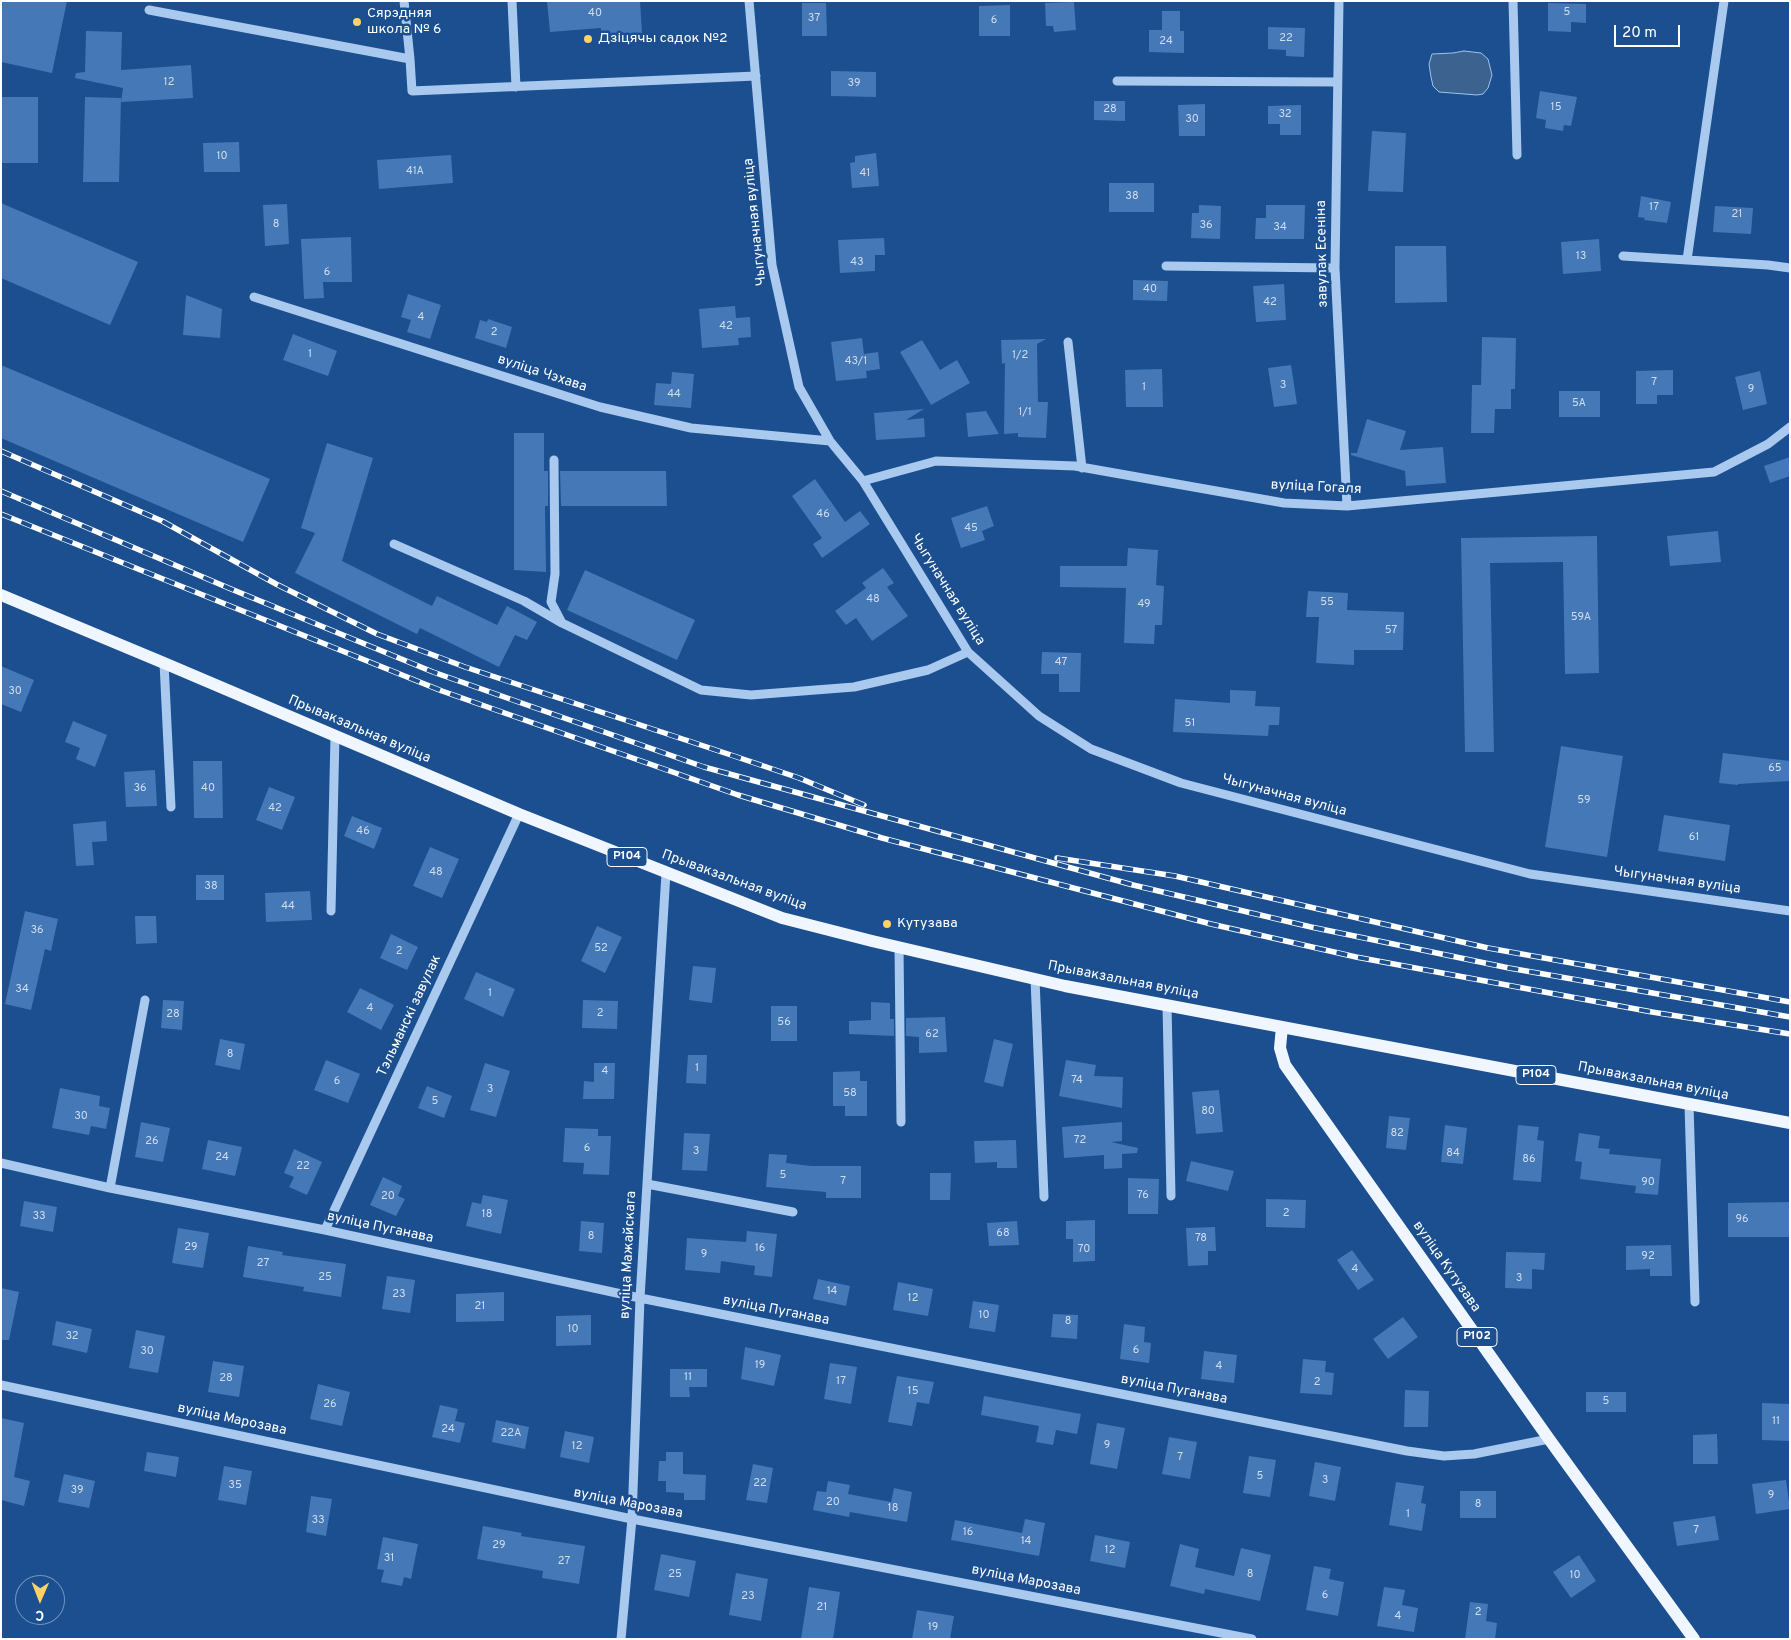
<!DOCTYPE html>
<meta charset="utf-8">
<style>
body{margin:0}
#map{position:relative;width:1791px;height:1640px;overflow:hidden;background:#1b4f8f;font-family:Overpass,sans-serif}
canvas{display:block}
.frame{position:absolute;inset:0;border:2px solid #fff;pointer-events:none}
.north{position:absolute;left:15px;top:1575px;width:50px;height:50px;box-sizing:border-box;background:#1b4f8f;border:1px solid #7695bc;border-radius:50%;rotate:181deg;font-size:14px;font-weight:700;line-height:20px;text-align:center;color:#fff}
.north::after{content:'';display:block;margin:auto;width:18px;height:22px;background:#ffd166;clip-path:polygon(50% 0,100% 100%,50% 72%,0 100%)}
.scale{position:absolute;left:1614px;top:25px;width:66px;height:22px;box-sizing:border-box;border:2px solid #fff;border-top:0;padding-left:6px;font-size:15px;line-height:18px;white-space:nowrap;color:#fff;-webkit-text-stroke:4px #1b4f8f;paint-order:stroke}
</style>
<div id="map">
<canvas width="1791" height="1640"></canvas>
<div class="frame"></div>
<div class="north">С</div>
<div class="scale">20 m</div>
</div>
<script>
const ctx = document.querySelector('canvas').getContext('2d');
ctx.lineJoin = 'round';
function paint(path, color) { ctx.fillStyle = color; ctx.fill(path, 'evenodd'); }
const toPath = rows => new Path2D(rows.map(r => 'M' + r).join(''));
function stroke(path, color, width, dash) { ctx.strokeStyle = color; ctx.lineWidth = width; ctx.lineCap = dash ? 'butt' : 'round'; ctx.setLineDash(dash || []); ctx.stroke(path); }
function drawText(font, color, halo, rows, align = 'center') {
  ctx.font = font + ' Overpass,sans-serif'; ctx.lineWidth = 5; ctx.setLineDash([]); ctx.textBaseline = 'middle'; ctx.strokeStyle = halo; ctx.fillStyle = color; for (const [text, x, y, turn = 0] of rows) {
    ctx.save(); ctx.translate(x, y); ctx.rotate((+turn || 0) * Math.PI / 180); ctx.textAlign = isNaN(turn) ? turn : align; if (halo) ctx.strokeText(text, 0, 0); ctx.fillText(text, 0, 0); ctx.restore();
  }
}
const water = toPath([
 [1464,51,1481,53,1488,59,1492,75,1488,88,1483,94,1477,95,1439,92,1433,86,1431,77,1429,64,1432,54,1453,53,1464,51]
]);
paint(water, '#3c6290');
stroke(water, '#9cc4f0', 1);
paint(toPath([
 [1,1,67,1,52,73,1,62],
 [547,1,640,1,642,33,601,36,601,28,550,32],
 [1074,2,1076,30,1054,32,1053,26,1046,26,1045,3],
 [802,3,826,3,827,36,802,36],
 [1548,3,1586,4,1586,23,1571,22,1571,32,1548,31],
 [1010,5,1010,36,979,36,979,6],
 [1162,11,1180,11,1180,31,1184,31,1184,53,1149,52,1149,30,1162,30],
 [1268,27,1305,28,1304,57,1286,56,1286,50,1268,49],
 [86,31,122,32,121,70,191,65,193,98,121,102,123,88,75,78,76,73,85,72],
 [831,71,876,72,876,97,831,96],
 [1540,91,1577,97,1571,126,1564,125,1563,131,1545,128,1546,120,1536,118],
 [1,97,38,97,38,163,1,163],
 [85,97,121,98,119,182,83,182],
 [1094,101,1125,101,1125,121,1094,120],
 [1205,104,1205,136,1179,136,1178,105],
 [1301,105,1301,135,1280,135,1280,124,1268,124,1268,106],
 [1372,131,1406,133,1403,192,1368,191],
 [239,142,240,172,204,172,203,143],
 [876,153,879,186,852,188,850,163,855,162,855,156],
 [451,155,453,183,379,189,377,160],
 [1109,183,1154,183,1154,212,1109,212],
 [1641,196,1671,202,1667,223,1644,220,1645,218,1638,217],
 [1,203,138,262,110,325,1,278],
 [287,204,289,244,265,246,263,205],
 [1199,205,1221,206,1220,239,1191,238,1192,213,1199,213],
 [1266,205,1305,205,1304,239,1255,239,1256,218,1266,218],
 [1715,206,1753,208,1751,234,1713,232],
 [351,237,352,282,323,282,324,298,304,299,301,239],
 [884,238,885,255,875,255,875,271,840,273,838,240],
 [1599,239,1601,271,1563,274,1561,242],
 [1395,246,1446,246,1447,302,1395,303],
 [1133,280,1168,281,1167,301,1133,300],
 [1284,284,1286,320,1256,322,1253,286],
 [408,294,441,305,430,339,407,332,411,320,401,317],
 [186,295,222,309,220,338,183,335],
 [735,306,736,318,750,317,751,337,738,338,739,345,702,348,699,309],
 [488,319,512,327,506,348,475,338,480,320,487,322],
 [293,334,337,351,328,376,283,360],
 [1482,337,1516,338,1515,389,1511,389,1511,409,1495,409,1494,433,1471,433,1472,385,1481,385],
 [862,338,864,354,878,352,880,369,866,371,867,378,836,381,831,342],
 [1046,339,1037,344,1038,402,1048,402,1046,438,1018,437,1018,433,1004,434,1005,363,1002,364,1001,340],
 [922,340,940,370,957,360,970,383,931,405,900,352],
 [1,365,270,479,243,542,1,438],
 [1291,365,1297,404,1274,407,1268,368],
 [1162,369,1163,407,1126,407,1125,370],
 [1673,370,1673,395,1657,395,1657,404,1636,404,1636,371],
 [1760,371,1767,404,1743,410,1735,377],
 [672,372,694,374,691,408,654,405,656,383,671,384],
 [1559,391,1600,391,1600,417,1559,417],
 [924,409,906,420,924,418,925,437,876,440,874,413],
 [986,411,999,434,968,437,966,413],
 [1367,419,1406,431,1400,450,1443,447,1446,483,1406,486,1405,471,1351,455,1351,453,1357,453],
 [514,433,544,433,544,471,548,471,548,506,545,506,546,572,514,570],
 [327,443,373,458,342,561,432,606,437,596,497,625,507,606,537,622,527,640,515,635,499,667,420,628,417,634,295,573,315,533,301,528],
 [1790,457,1790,476,1770,483,1764,466],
 [560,471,666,471,667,506,561,506],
 [815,479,845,522,860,511,870,524,822,558,813,544,822,538,792,496],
 [987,506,994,526,982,531,985,540,961,548,951,518],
 [1718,531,1721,562,1670,566,1667,536],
 [1597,536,1599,673,1565,674,1563,562,1490,563,1494,752,1465,752,1461,538],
 [1128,548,1158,550,1156,585,1164,586,1162,625,1155,625,1154,644,1124,643,1126,588,1060,587,1060,566,1127,566],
 [883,568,894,583,887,587,908,616,872,641,856,618,846,625,835,611,866,588,862,583],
 [585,570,695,620,677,660,567,610],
 [1308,591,1348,593,1347,610,1404,612,1403,650,1354,650,1354,665,1316,663,1319,617,1306,617],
 [1042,652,1081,653,1080,692,1059,692,1059,674,1041,674],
 [1,666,34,680,21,712,1,704],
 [1230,690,1256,691,1255,706,1280,707,1279,725,1269,725,1268,736,1173,732,1175,699,1230,703],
 [73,721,107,735,95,767,76,759,80,748,65,742],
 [1561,746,1623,756,1607,857,1545,847],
 [1723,753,1790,761,1790,781,1738,784,1738,785,1719,783],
 [193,761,222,761,223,818,194,818],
 [155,770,157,806,126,807,124,772],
 [269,787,295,797,282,830,256,820],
 [1664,815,1730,825,1725,861,1658,851],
 [352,816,382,828,374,849,344,836],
 [106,821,107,841,92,842,94,865,76,866,73,824],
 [430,847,459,859,442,898,413,886],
 [196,875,224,875,224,900,196,900],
 [310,891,312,920,266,922,265,893],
 [25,911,58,919,51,951,45,949,31,1010,5,1004],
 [135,916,156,916,157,943,136,944],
 [597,926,622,937,605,973,581,961],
 [391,934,418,947,407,970,380,958],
 [693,966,716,968,712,1003,689,1000],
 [476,972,515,989,503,1017,464,999],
 [360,988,394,1005,381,1030,347,1012],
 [163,1000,184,1001,182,1030,161,1028],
 [583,1000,618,1001,617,1029,582,1028],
 [871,1002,890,1003,890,1019,894,1019,894,1036,849,1034,849,1021,871,1020],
 [771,1006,797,1006,797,1041,771,1041],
 [945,1017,947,1052,919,1053,919,1037,906,1036,906,1018],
 [220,1039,245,1044,240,1070,215,1065],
 [994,1039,1013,1044,1003,1087,984,1082],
 [688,1055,707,1055,706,1084,686,1083],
 [326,1060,360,1074,348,1103,314,1090],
 [1066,1060,1096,1065,1094,1076,1123,1077,1122,1108,1059,1096],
 [485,1063,510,1071,496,1117,470,1110],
 [594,1063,615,1063,614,1099,583,1099,584,1081,594,1082],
 [860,1071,860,1081,867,1081,867,1116,845,1116,845,1106,833,1106,833,1072],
 [427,1086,452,1096,444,1118,418,1108],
 [60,1088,100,1096,99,1106,110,1108,106,1129,91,1126,89,1135,52,1128],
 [1219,1090,1223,1132,1196,1134,1192,1092],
 [1389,1116,1410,1118,1406,1150,1386,1148],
 [141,1122,170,1128,163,1162,135,1157],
 [1122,1122,1122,1141,1111,1142,1138,1148,1137,1153,1122,1154,1122,1168,1104,1169,1104,1155,1064,1158,1062,1127],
 [1445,1125,1467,1128,1463,1164,1441,1162],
 [1518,1125,1539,1127,1537,1140,1544,1141,1541,1182,1513,1180],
 [565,1128,598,1129,598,1136,611,1136,609,1175,583,1174,584,1163,563,1162],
 [684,1133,710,1134,707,1171,682,1170],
 [1579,1133,1600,1136,1598,1148,1610,1149,1609,1154,1661,1159,1658,1195,1635,1193,1636,1186,1580,1179,1582,1162,1575,1161],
 [208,1140,242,1147,235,1176,202,1169],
 [1016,1140,1017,1168,997,1168,997,1162,975,1163,974,1141],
 [294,1149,322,1162,307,1195,289,1187,294,1177,284,1173],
 [769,1154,787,1155,786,1163,811,1166,861,1166,861,1198,826,1198,826,1192,766,1187],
 [1191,1161,1234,1171,1228,1191,1186,1181],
 [930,1173,951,1173,950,1200,930,1200],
 [383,1177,402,1186,398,1196,405,1199,396,1216,370,1205],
 [1128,1178,1159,1179,1158,1214,1128,1214],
 [483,1195,508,1200,501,1234,466,1226,472,1202,481,1204],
 [1266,1199,1306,1200,1305,1228,1266,1227],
 [24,1201,57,1207,53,1232,20,1226],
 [1790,1202,1790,1237,1728,1237,1728,1203],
 [1095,1220,1095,1261,1073,1262,1073,1239,1066,1239,1066,1221],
 [581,1221,604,1223,602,1253,579,1251],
 [1017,1221,1019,1245,989,1246,987,1223],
 [1215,1227,1216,1251,1208,1251,1208,1265,1188,1266,1186,1228],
 [178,1228,209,1233,203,1268,172,1263],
 [747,1231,777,1234,772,1277,754,1275,755,1266,721,1261,720,1273,685,1270,687,1238,746,1242],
 [1671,1245,1672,1276,1650,1276,1650,1269,1626,1270,1626,1246],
 [248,1246,283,1252,282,1255,346,1264,341,1297,303,1291,304,1287,243,1277],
 [1352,1250,1374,1280,1358,1290,1337,1260],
 [1506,1252,1545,1253,1544,1270,1532,1269,1532,1289,1505,1288],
 [387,1276,415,1280,410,1313,382,1309],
 [818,1279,850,1286,846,1306,813,1299],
 [898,1282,933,1289,928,1316,893,1310],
 [1,1288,19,1292,9,1340,1,1340],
 [504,1292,504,1321,456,1322,456,1294],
 [973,1301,999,1305,995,1332,969,1328],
 [1053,1314,1078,1315,1077,1339,1051,1337],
 [591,1315,591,1345,556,1346,556,1316],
 [1403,1317,1418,1337,1388,1359,1373,1339],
 [56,1321,92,1329,87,1353,52,1345],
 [1124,1324,1145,1327,1144,1342,1151,1343,1149,1363,1120,1359],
 [136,1330,165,1336,158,1373,129,1368],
 [745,1347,781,1355,774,1386,741,1379],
 [1204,1351,1237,1355,1234,1383,1201,1379],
 [1303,1359,1326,1361,1325,1372,1334,1373,1332,1395,1300,1393],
 [213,1361,244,1366,239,1397,208,1392],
 [830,1363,857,1367,851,1404,824,1399],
 [670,1369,707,1369,707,1387,689,1387,690,1397,670,1397],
 [897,1376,934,1382,929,1404,917,1402,912,1426,888,1422],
 [318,1384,350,1392,342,1426,310,1419],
 [1405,1390,1429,1391,1428,1427,1404,1427],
 [1586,1392,1626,1392,1626,1412,1586,1412],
 [984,1396,1081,1414,1077,1434,1056,1430,1053,1445,1036,1442,1039,1426,981,1415],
 [1762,1403,1790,1404,1790,1441,1762,1440],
 [440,1405,458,1409,455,1421,465,1423,460,1443,432,1437],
 [1,1418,24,1423,14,1477,30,1481,24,1506,1,1500],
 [496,1420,529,1427,525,1449,492,1442],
 [1097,1423,1125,1428,1117,1469,1090,1464],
 [565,1431,594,1437,589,1463,560,1457],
 [1717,1434,1718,1464,1693,1464,1693,1435],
 [1169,1437,1197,1442,1190,1479,1162,1474],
 [147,1452,179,1457,176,1477,144,1471],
 [666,1452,683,1452,683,1474,706,1475,705,1500,684,1500,684,1493,666,1492,666,1481,658,1481,659,1461,666,1461],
 [1249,1456,1276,1460,1270,1497,1243,1493],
 [1315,1462,1341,1467,1335,1501,1309,1496],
 [753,1464,773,1468,767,1503,746,1500],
 [224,1466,252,1471,246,1505,218,1500],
 [64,1474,95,1481,89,1508,58,1502],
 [1786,1480,1790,1509,1756,1514,1752,1484],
 [828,1481,850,1485,848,1494,891,1502,894,1488,912,1492,907,1522,850,1512,849,1517,813,1510,817,1491,826,1492],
 [1396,1482,1424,1486,1421,1503,1426,1504,1422,1531,1389,1525],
 [1460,1491,1496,1491,1496,1518,1460,1518],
 [311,1496,332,1499,326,1536,306,1532],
 [1715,1516,1719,1540,1677,1546,1673,1522],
 [1025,1519,1045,1523,1039,1556,951,1540,955,1520,1022,1533],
 [483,1526,522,1533,521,1536,585,1546,579,1584,542,1578,543,1571,477,1559],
 [1095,1535,1130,1542,1125,1568,1090,1561],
 [383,1537,418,1544,411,1579,404,1577,402,1586,381,1582,384,1570,377,1569],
 [1180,1544,1199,1549,1195,1567,1234,1576,1241,1548,1271,1555,1260,1601,1205,1589,1204,1594,1170,1586],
 [661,1554,696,1561,689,1597,654,1590],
 [1579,1555,1596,1581,1571,1598,1553,1572],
 [1314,1566,1331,1569,1329,1579,1344,1582,1338,1616,1306,1610],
 [736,1573,768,1579,761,1621,729,1615],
 [809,1587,840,1592,833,1639,801,1639],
 [1384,1587,1405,1590,1402,1605,1418,1608,1414,1632,1377,1626],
 [1470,1602,1488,1604,1486,1621,1497,1623,1495,1639,1465,1639],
 [917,1610,954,1616,950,1639,912,1639]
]), '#4478b7');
stroke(toPath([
 [404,1,410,59],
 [512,1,516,87],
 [749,1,772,265,799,387,830,441,863,481,968,652,1039,716,1091,749,1181,783,1530,874,1790,911],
 [1339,1,1335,268,1347,506],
 [1513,1,1517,155],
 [149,10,410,59,412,91,756,76],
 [1117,81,1337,82],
 [1623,256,1768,265,1790,268],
 [1687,260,1724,1],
 [1166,266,1335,268],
 [254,297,600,407,691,428,830,441],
 [1068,342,1082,468],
 [554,460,555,574,551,602,562,623],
 [863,481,936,461,1075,466,1284,503,1347,506,1714,472,1768,444,1790,427],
 [394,544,524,601,562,623,701,690,751,695,854,687,928,670,968,652],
 [164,663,171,807],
 [331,911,335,736],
 [899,947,901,1122],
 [1035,979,1044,1197],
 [1167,1005,1171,1196],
 [1689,1105,1695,1302],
 [1,1163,110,1188,325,1230,640,1298,1407,1451,1444,1456,1474,1454,1549,1439],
 [647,1184,793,1212],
 [110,1188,145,1000],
 [325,1230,519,814],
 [1,1385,632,1519,1252,1639],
 [621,1639,632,1519,640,1298,666,873]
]), '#a9c9ee', 9);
stroke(toPath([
 [1,595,164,663,519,814,782,918,872,941,1065,986,1790,1123],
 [1282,1027,1280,1048,1285,1065,1549,1439,1694,1639]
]), '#f0f6ff', 12);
const rail = toPath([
 [1,451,162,521,276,584,377,634,465,667,734,756,799,778,864,805],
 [1,491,231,589,433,672,704,767,1133,885,1311,927,1509,968,1790,1017],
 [1,514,442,691,738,795,882,838,1211,924,1356,957,1652,1012,1790,1034],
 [1057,858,1175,876,1488,948,1790,1002]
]);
stroke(rail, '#fff', 5.5);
stroke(rail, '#1b4f8f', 4, [11]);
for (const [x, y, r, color] of [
 [357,22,5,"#ffd166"],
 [588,39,5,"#ffd166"],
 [887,924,5,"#ffd166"]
]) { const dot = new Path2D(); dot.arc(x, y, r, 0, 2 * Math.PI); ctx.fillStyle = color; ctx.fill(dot); stroke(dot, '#1b4f8f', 2); }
drawText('11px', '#d0dded', null, [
 ["5",1567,13],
 ["40",595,14],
 ["37",814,19],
 ["6",994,21],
 ["22",1286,39],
 ["24",1166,42],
 ["12",169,83],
 ["39",854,84],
 ["15",1556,108],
 ["28",1110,110],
 ["32",1285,115],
 ["30",1192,120],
 ["10",222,157],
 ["41А",415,172],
 ["41",865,174],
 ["38",1132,197],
 ["17",1654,208],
 ["21",1737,215],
 ["8",276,225],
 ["36",1206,226],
 ["34",1280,228],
 ["13",1581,257],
 ["43",857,263],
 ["6",327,273],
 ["40",1150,290],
 ["42",1270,303],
 ["4",421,318],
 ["42",726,327],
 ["2",494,333],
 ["1",310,355],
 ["1/2",1020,356],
 ["43/1",856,362],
 ["7",1654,383],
 ["3",1283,386],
 ["1",1144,388],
 ["9",1751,390],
 ["44",674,395],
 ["5А",1579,404],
 ["1/1",1025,413],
 ["46",823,515],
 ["45",971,529],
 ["48",873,600],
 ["55",1327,603],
 ["49",1144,605],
 ["59А",1581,618],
 ["57",1391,631],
 ["47",1061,663],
 ["30",15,692],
 ["51",1190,724],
 ["65",1775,769],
 ["36",140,789],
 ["40",208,789],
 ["59",1584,801],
 ["42",275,809],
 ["46",363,832],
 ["61",1694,838],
 ["48",436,873],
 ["38",211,887],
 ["44",288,907],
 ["36",37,931],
 ["52",601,949],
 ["2",399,952],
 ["34",22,990],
 ["1",490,994],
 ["4",370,1009],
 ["2",600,1014],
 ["28",173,1015],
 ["56",784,1023],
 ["62",932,1035],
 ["8",230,1055],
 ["1",697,1069],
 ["4",605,1072],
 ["74",1077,1081],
 ["6",337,1082],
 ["3",490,1090],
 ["58",850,1094],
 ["5",435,1102],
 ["80",1208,1112],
 ["30",81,1117],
 ["82",1397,1134],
 ["72",1080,1141],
 ["26",152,1142],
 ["6",587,1149],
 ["3",696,1152],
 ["84",1453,1154],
 ["24",222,1158],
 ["86",1529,1160],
 ["22",303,1167],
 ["5",783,1176],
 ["7",843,1182],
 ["90",1648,1183],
 ["76",1143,1196],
 ["20",388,1197],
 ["2",1286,1214],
 ["18",487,1215],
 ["33",39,1217],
 ["96",1742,1220],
 ["68",1003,1234],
 ["8",591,1237],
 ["78",1201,1239],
 ["29",191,1248],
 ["16",760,1249],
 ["70",1084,1250],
 ["9",704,1255],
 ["92",1648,1257],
 ["27",263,1264],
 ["4",1355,1270],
 ["25",325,1278],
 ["3",1519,1279],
 ["14",832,1292],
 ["23",399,1295],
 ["12",913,1299],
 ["21",480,1307],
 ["10",984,1316],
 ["8",1068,1322],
 ["10",573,1330],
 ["32",72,1337],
 ["6",1136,1351],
 ["30",147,1352],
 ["19",760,1366],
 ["4",1219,1367],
 ["11",688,1378],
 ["28",226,1379],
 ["17",841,1382],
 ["2",1317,1383],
 ["15",913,1392],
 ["5",1606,1402],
 ["26",330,1405],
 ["11",1776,1422],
 ["24",448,1430],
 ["22А",511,1434],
 ["9",1107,1446],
 ["12",577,1447],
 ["7",1180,1458],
 ["5",1260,1477],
 ["3",1325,1481],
 ["22",760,1484],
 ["35",235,1486],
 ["39",77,1491],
 ["9",1771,1496],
 ["20",833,1503],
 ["8",1478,1505],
 ["18",893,1509],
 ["1",1408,1515],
 ["33",318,1521],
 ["7",1696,1531],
 ["16",968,1533],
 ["14",1026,1542],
 ["29",499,1546],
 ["12",1110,1551],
 ["31",389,1559],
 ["27",564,1562],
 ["25",675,1575],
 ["8",1250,1575],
 ["10",1575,1576],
 ["6",1325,1596],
 ["23",748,1597],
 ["21",822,1608],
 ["2",1478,1613],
 ["4",1398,1617],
 ["19",933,1628]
]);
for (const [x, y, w] of [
 [627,857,40],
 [1536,1075,40],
 [1477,1337,40]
]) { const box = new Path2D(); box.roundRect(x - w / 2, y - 9.5, w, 19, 4); ctx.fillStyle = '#1b4f8f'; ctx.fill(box); stroke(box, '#fff', 1); }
drawText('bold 12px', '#fff', null, [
 ["Р104",627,857],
 ["Р104",1536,1075],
 ["Р102",1477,1337]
]);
drawText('14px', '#fff', '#1b4f8f', [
 ["Сярэдняя",367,14],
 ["школа № 6",367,30],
 ["Дзіцячы садок №2",598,39],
 ["Кутузава",897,924]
], 'left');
drawText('14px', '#fff', '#1b4f8f', [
 ["Чыгуначная вуліца",756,222,-96],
 ["завулак Есеніна",1323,254,-91],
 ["вуліца Чэхава",542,374,18],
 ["вуліца Гогаля",1316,488,3],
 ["Чыгуначная вуліца",947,590,58],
 ["Прывакзальная вуліца",359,730,23],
 ["Чыгуначная вуліца",1284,796,15],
 ["Прывакзальная вуліца",734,881,20],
 ["Чыгуначная вуліца",1677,881,8],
 ["Прывакзальная вуліца",1123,981,11],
 ["Тэльманскі завулак",410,1016,-65],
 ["Прывакзальная вуліца",1653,1082,11],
 ["вуліца Пуганава",380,1228,12],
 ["вуліца Мажайскага",629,1255,-87],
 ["вуліца Кутузава",1446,1267,55],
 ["вуліца Пуганава",776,1311,11],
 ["вуліца Пуганава",1174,1390,11],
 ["вуліца Марозава",232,1420,12],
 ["вуліца Марозава",628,1504,11],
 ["вуліца Марозава",1026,1581,11]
]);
</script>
